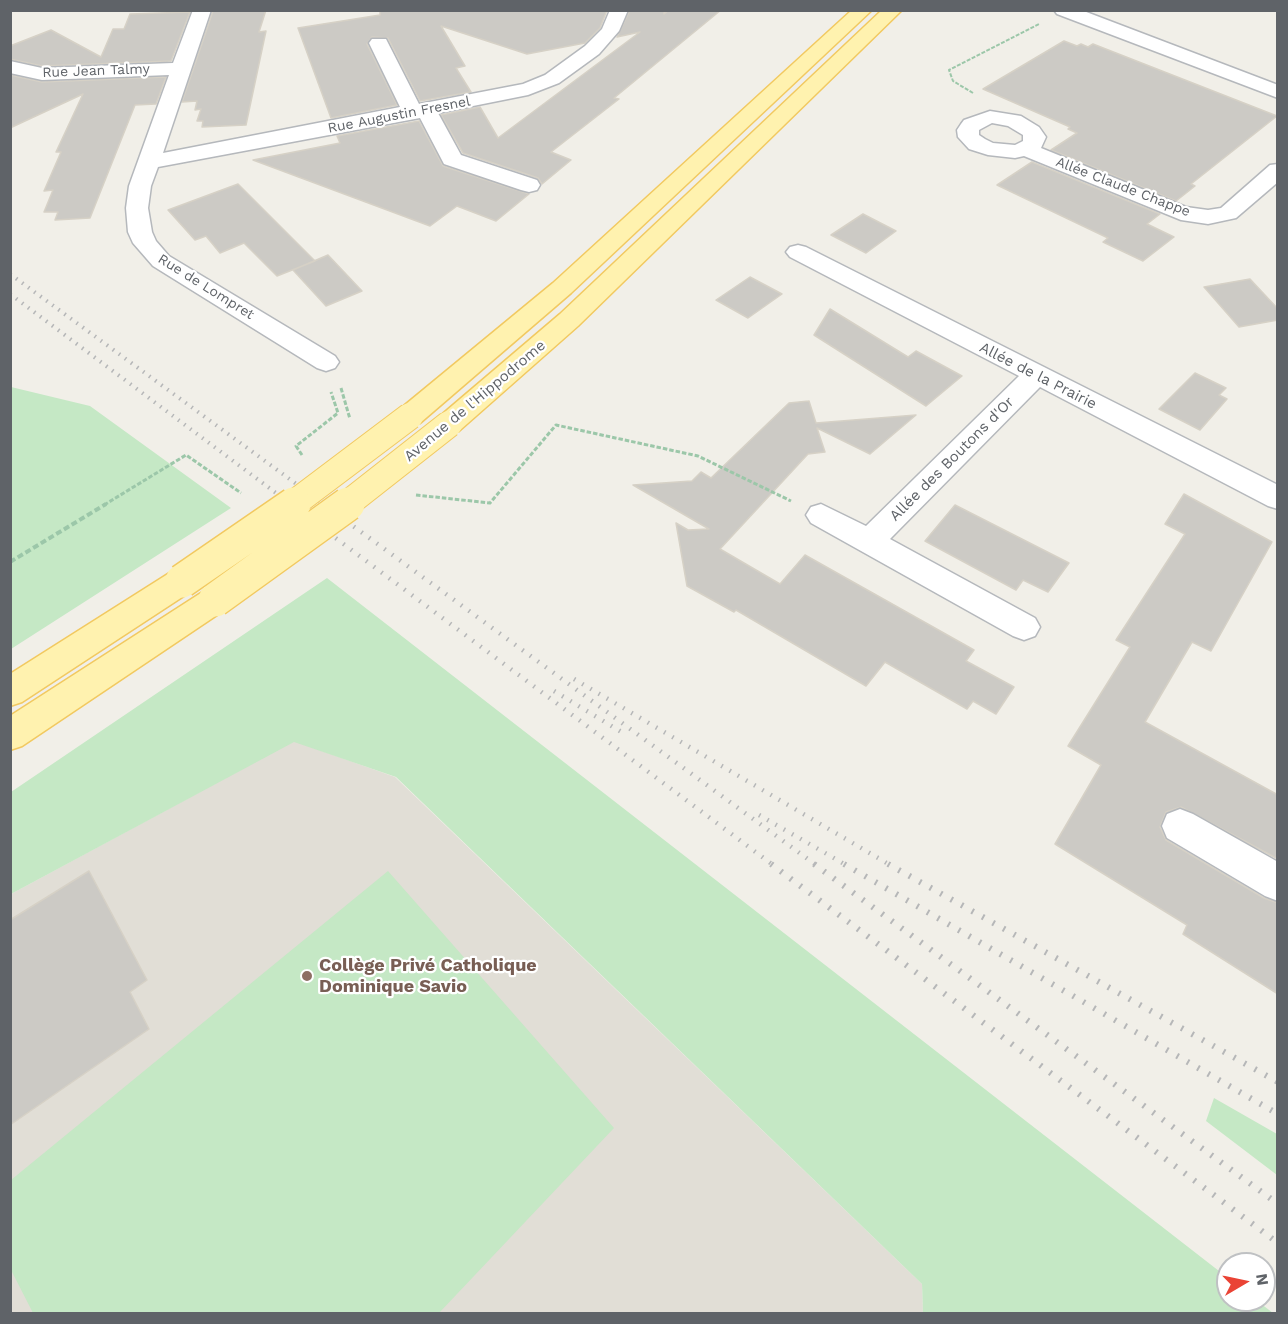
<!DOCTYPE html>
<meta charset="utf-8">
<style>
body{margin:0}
#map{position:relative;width:1288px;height:1324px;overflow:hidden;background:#f1efe8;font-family:"Work Sans",sans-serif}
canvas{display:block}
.frame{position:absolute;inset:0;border:12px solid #5f6368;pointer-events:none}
.north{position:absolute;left:1216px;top:1252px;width:60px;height:60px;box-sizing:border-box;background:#fff;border:2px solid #bfc1c3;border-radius:50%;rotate:81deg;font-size:16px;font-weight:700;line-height:24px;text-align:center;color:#5f6368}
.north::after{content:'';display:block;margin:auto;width:21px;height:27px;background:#ea4335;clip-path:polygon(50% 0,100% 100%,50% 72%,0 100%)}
</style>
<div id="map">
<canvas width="1288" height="1324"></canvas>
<div class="frame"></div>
<div class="north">N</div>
</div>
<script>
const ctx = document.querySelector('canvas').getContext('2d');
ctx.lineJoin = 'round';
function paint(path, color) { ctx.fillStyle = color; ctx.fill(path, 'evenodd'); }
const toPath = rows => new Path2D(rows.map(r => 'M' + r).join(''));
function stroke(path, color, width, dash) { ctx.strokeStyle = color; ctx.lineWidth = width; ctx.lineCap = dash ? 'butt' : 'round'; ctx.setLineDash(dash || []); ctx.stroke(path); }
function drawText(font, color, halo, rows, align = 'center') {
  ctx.font = font + ' "Work Sans",sans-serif'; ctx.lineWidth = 4.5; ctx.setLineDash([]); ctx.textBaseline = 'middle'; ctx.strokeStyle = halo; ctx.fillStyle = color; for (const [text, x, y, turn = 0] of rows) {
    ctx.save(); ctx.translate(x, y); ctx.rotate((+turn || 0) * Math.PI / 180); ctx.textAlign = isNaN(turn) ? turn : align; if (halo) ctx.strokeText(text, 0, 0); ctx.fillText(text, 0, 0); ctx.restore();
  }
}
paint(toPath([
 [294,741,395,777,922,1284,923,1313,11,1314,11,894]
]), '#e1ded6');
paint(toPath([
 [11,387,90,406,231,508,11,649],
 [327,578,1228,1278,1228,1300,1256,1300,1273,1313,923,1313,922,1284,396,777,294,742,11,894,11,792],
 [388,871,614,1128,439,1313,33,1313,11,1270,11,1180],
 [1214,1098,1277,1134,1277,1175,1206,1121]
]), '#c5e8c5');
const building = toPath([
 [266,10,259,32,266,31,246,125,202,127,203,121,197,121,201,109,195,110,197,101,182,102,213,11,266,10],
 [380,10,607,10,600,28,585,43,527,54,441,26,465,66,456,68,471,92,420,101,388,38,372,37,367,44,397,105,331,118,298,28,380,15,380,10],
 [630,10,664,10,664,14,669,10,721,10,614,98,619,99,551,152,571,160,542,184,538,178,463,153,441,115,480,107,498,138,640,32,617,37,630,10],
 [190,12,171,61,42,66,10,59,10,46,51,30,101,57,113,29,124,29,130,14,190,12],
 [1064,41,1077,46,1081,44,1088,47,1093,44,1277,116,1191,184,1195,186,1176,201,1051,150,1077,133,1068,129,1070,127,983,89,1064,41],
 [10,75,42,82,166,77,156,104,135,105,90,218,55,220,58,212,44,212,53,190,44,191,61,152,56,152,83,94,10,128,10,75],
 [419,121,443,166,529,194,496,221,457,206,430,226,253,160,340,143,337,136,419,121],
 [1032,162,1160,214,1147,224,1174,237,1143,261,1103,242,1108,238,997,185,1032,162],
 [238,184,315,261,277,276,244,243,220,253,206,236,195,240,168,210,238,184],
 [863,214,896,231,866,253,831,235,863,214],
 [328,255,362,291,326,306,293,270,328,255],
 [750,277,782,294,748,318,716,300,750,277],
 [1250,279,1278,309,1278,320,1239,327,1204,287,1250,279],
 [830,309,908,357,916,351,962,376,926,406,814,335,830,309],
 [1195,373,1226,388,1219,395,1227,399,1200,430,1159,409,1195,373],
 [809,401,816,423,916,415,870,454,817,428,825,452,808,454,720,549,780,584,805,555,974,650,966,661,1014,687,996,714,973,701,967,709,885,662,866,686,736,610,734,612,687,586,676,523,688,530,709,529,633,485,692,481,701,472,711,478,789,403,809,401],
 [1184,494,1272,542,1211,651,1192,642,1145,722,1278,795,1278,859,1181,807,1166,812,1160,827,1166,840,1264,898,1278,903,1278,994,1183,934,1187,925,1055,844,1101,765,1068,746,1130,647,1116,640,1185,534,1165,524,1184,494],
 [955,505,1069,563,1048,592,1023,580,1016,590,925,541,955,505],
 [89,871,147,980,130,992,149,1029,10,1125,10,920,89,871]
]);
paint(building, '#cccac5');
stroke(building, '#d6d1c6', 1.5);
const minor = toPath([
 [193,10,211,10,163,153,400,107,369,43,372,39,386,39,419,104,523,84,545,75,585,46,602,29,610,10,628,10,619,31,599,54,559,83,528,95,438,113,461,155,537,180,540,185,537,190,529,192,521,190,444,164,420,118,158,167,151,186,148,208,152,232,156,241,169,256,335,356,339,362,335,368,326,371,317,368,153,266,133,243,128,232,126,208,129,186,169,75,42,80,10,73,10,61,42,68,173,63,193,10],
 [1054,10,1081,10,1278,85,1278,98,1057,14,1054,10],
 [990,111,1021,116,1039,127,1046,137,1041,148,1186,207,1208,210,1221,208,1270,165,1278,164,1278,182,1236,218,1208,224,1181,220,1024,156,1015,158,988,155,969,149,958,137,957,130,961,124,964,120,990,111],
 [992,123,1008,126,1023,135,1023,141,1015,145,993,143,985,139,979,135,979,130,992,123],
 [798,245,806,247,1278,485,1278,509,1268,506,1040,387,890,539,1035,618,1040,627,1035,636,1024,640,1013,636,811,523,806,515,811,507,821,504,866,526,1019,376,790,257,786,252,790,247,798,245],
 [1180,809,1193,814,1278,862,1278,901,1265,896,1167,838,1162,826,1167,814,1180,809]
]);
const primary = toPath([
 [852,10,872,10,571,293,420,423,410,425,400,423,396,416,400,409,553,283,852,10],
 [882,10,902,10,578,326,459,431,449,434,439,431,435,424,439,417,560,314,882,10],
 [182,569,193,572,198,581,193,590,22,702,10,706,10,674,171,572,182,569],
 [215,587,226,591,231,600,226,609,22,746,10,750,10,716,204,591,215,587]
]);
stroke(minor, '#b5b8bc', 3);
stroke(primary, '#f2c960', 3);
stroke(toPath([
 [973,93,953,81,949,70,1039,24]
]), '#9cc7a9', 2, [4, 1.5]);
stroke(toPath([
 [341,388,350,419],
 [302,455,296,446,338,413,331,392],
 [416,495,490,503,556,425,698,456,791,501],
 [104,505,186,455,241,493]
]), '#9cc7a9', 3, [4.5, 2]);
stroke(toPath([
 [10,562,106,504]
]), '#9cc7a9', 4, [6, 3]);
paint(minor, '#fff');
paint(primary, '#fff2af');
stroke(toPath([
 [10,274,325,505],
 [10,294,292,505]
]), '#b6b7b8', 4, [1.5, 6]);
stroke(toPath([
 [290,504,773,865],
 [323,504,816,865],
 [574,679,890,865],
 [554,691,623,733],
 [759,815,846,865]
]), '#b6b7b8', 4.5, [1.5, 8]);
stroke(toPath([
 [771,864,1278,1243],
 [814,864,1278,1204],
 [844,864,1278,1114],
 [888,864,1278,1082]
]), '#b6b7b8', 6, [2, 10]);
const primaryBridgeFar1 = toPath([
 [292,505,410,416],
 [346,505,449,424]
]);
const primaryBridge = toPath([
 [182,581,294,504],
 [215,600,348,504]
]);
stroke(primaryBridgeFar1, '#f2c960', 28, []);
stroke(primaryBridge, '#f2c960', 36, []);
stroke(primaryBridgeFar1, '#fff2af', 26);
stroke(primaryBridge, '#fff2af', 33);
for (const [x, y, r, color] of [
 [307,976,6,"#8d6e63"]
]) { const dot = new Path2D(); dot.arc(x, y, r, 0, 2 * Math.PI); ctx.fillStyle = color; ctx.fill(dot); stroke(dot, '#fff', 2); }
drawText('14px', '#5f6368', '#fff', [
 ["Rue Jean Talmy",96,71,-2],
 ["Rue Augustin Fresnel",399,115,-11],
 ["Allée Claude Chappe",1123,187,21],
 ["Rue de Lompret",206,287,32]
]);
drawText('15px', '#5f6368', '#fff', [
 ["Allée de la Prairie",1038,376,27],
 ["Avenue de l'Hippodrome",475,401,-40],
 ["Allée des Boutons d'Or",952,459,-45]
]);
drawText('bold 18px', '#785e54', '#fff', [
 ["Collège Privé Catholique",319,966],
 ["Dominique Savio",319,987]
], 'left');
</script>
